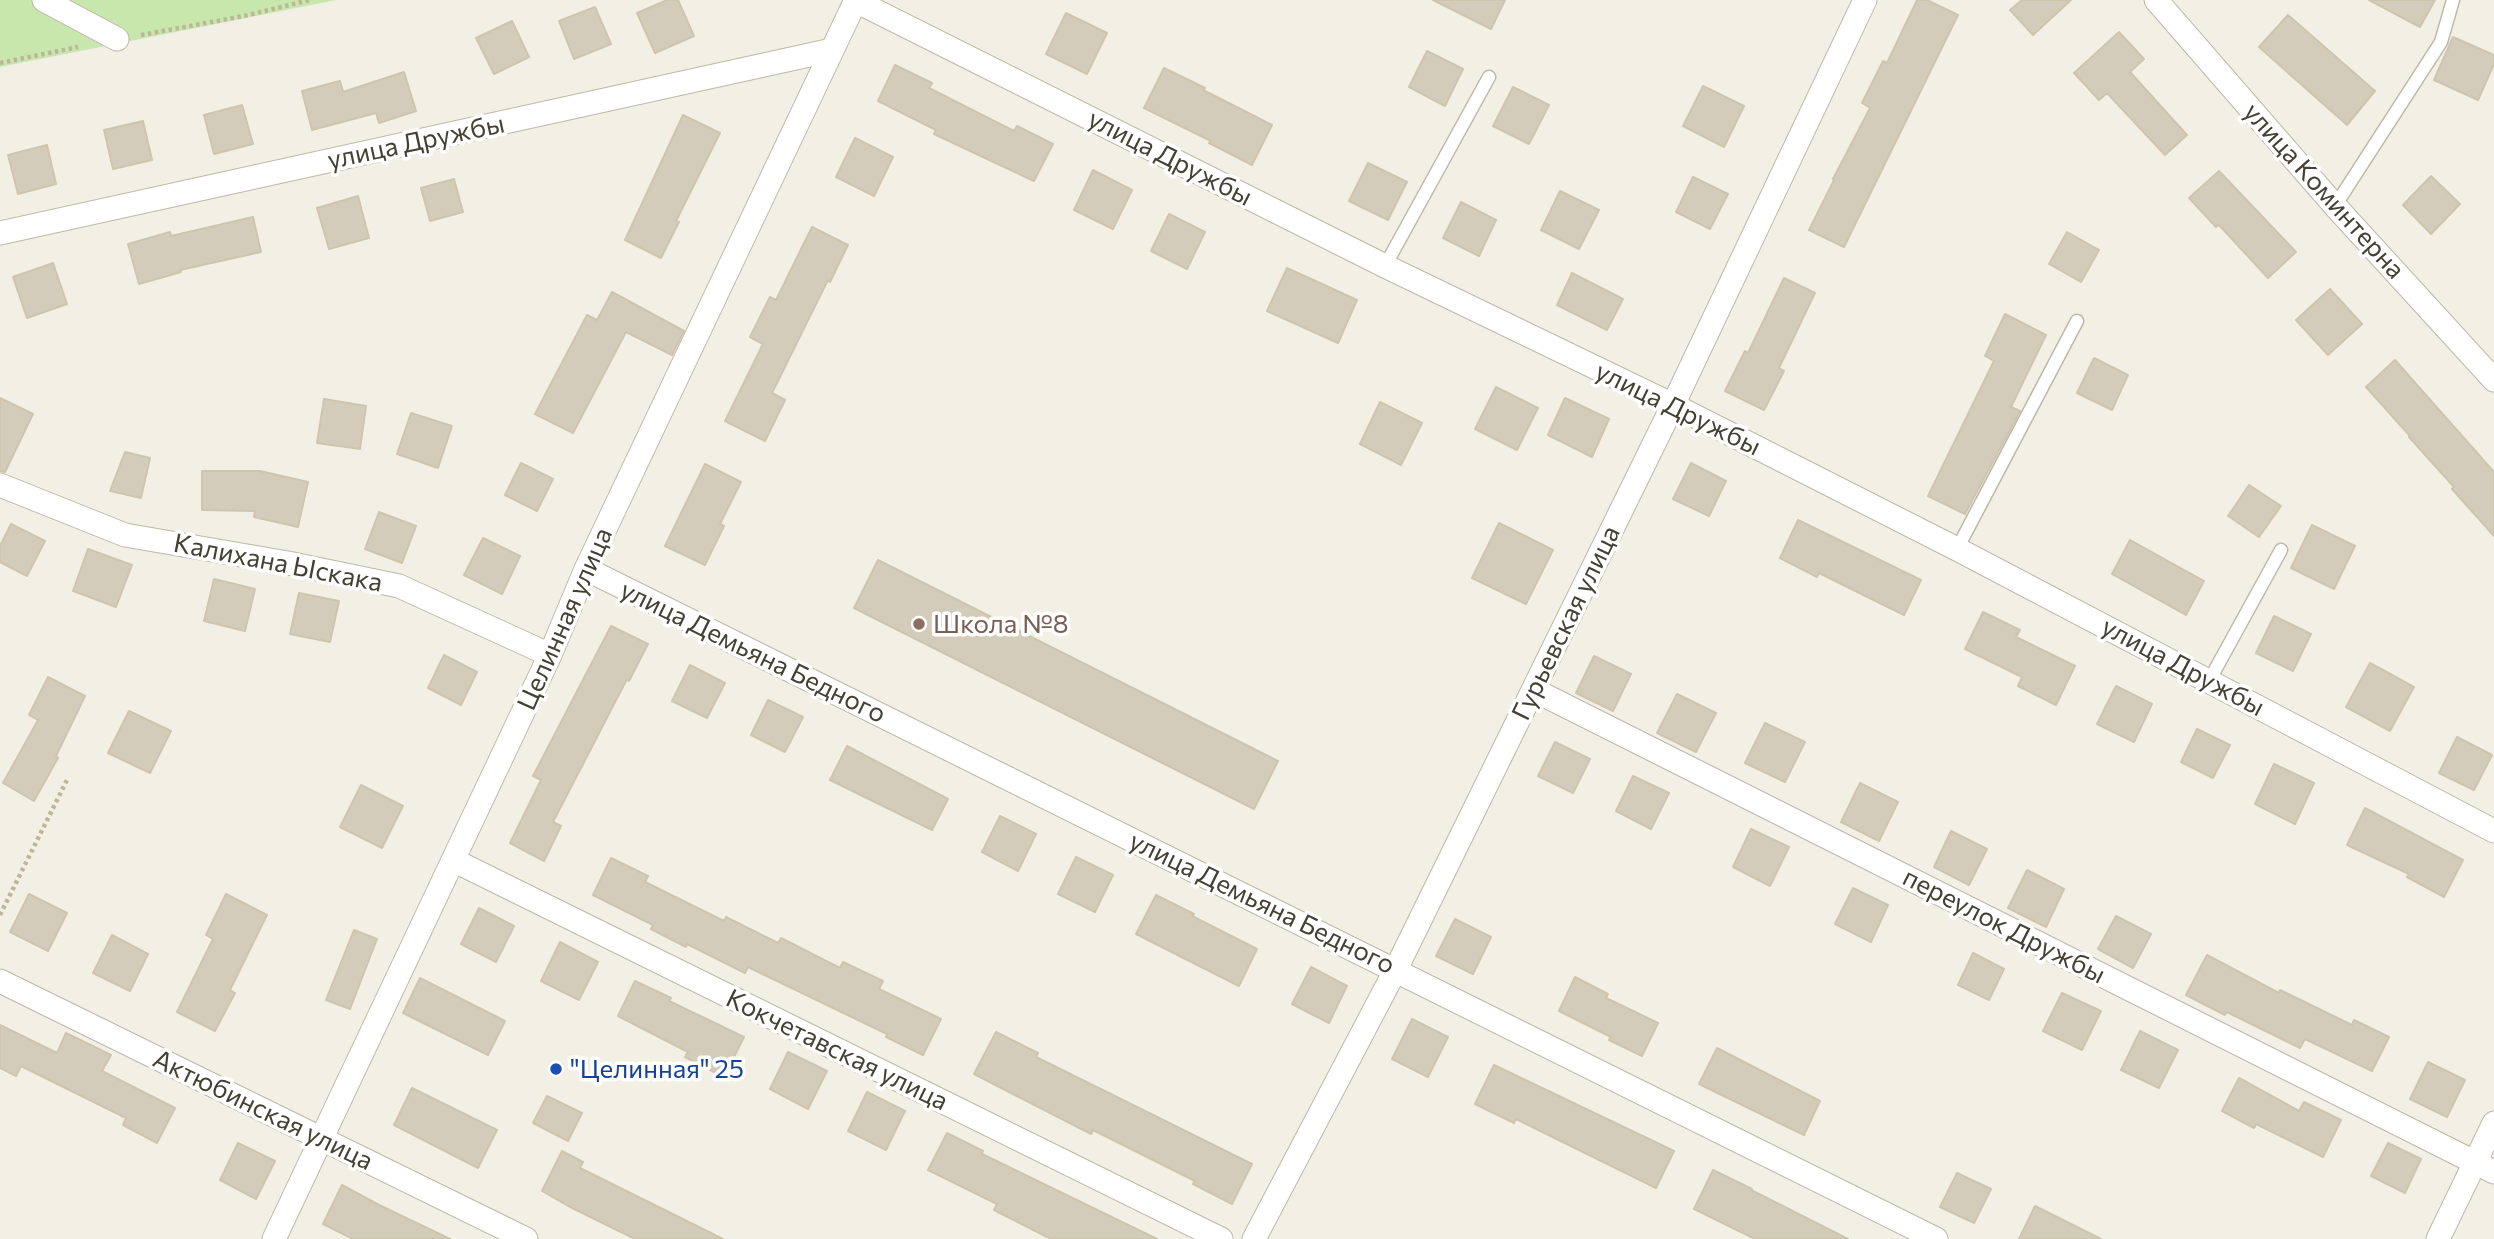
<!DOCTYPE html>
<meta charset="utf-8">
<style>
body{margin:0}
canvas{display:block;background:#f2f0e5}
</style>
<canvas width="2494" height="1239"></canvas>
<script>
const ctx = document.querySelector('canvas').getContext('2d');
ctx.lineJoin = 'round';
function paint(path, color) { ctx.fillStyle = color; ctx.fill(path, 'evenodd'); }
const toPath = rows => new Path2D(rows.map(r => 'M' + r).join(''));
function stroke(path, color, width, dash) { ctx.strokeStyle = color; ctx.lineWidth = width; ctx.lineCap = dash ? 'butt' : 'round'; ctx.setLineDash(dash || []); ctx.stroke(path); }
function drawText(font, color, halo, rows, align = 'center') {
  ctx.font = font + ' Commissioner,sans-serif'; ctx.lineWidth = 7; ctx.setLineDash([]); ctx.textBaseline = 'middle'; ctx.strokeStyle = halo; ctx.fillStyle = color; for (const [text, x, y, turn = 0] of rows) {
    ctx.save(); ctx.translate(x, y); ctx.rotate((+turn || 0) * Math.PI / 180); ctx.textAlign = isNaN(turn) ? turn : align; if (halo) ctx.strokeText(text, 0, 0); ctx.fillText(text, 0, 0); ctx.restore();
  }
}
paint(toPath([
 [0,0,336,0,0,67]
]), '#c7e7ad');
const building = toPath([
 [667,0,678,0,694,36,655,53,637,13,667,0],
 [1433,0,1505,0,1491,29,1433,0],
 [1917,0,1927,0,1958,15,1844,247,1809,230,1834,180,1833,179,1870,108,1862,103,1883,61,1887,63,1917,0],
 [2022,0,2071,0,2033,35,2010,10,2022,0],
 [2369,0,2435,0,2420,27,2369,0],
 [595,7,611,44,574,59,559,21,595,7],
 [1066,13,1107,33,1087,74,1046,54,1066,13],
 [2288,15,2375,91,2347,125,2259,47,2288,15],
 [512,21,529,57,494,74,476,38,512,21],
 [2119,32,2144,59,2130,72,2187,135,2165,155,2107,93,2099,100,2074,73,2119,32],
 [2453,37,2494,55,2494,64,2478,100,2434,80,2453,37],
 [1427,51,1463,69,1445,106,1409,87,1427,51],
 [895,65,932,83,929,88,1014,131,1017,126,1053,144,1034,181,934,134,936,130,878,101,895,65],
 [1164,68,1205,88,1203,90,1272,125,1252,165,1209,143,1211,141,1144,108,1164,68],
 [404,72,416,111,379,123,376,113,312,130,302,91,340,81,343,92,404,72],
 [1703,86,1744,106,1724,147,1683,126,1703,86],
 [1513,87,1549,105,1529,144,1493,126,1513,87],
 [242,105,253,144,214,154,204,115,242,105],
 [683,115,720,133,676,221,679,222,661,258,625,240,683,115],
 [143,121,152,160,113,169,104,130,143,121],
 [855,138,893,157,874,196,836,177,855,138],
 [47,145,56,184,18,194,8,155,47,145],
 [1368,163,1407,182,1388,220,1349,201,1368,163],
 [1093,170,1132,190,1113,229,1074,210,1093,170],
 [2219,171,2296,252,2268,278,2219,225,2216,227,2189,198,2219,171],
 [2431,176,2460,204,2431,234,2403,205,2431,176],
 [1693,177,1728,194,1710,229,1676,212,1693,177],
 [454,179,463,212,430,221,421,188,454,179],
 [1560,191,1599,210,1579,249,1541,230,1560,191],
 [358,196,369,238,329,249,317,208,358,196],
 [1461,202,1496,220,1479,256,1443,238,1461,202],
 [1169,214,1205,232,1187,269,1151,251,1169,214],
 [253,217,261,252,180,270,181,272,139,284,128,244,170,232,171,236,253,217],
 [812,227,848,245,830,282,828,280,772,393,785,400,765,441,725,421,763,344,750,337,770,297,776,300,812,227],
 [2067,232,2099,250,2081,282,2049,264,2067,232],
 [53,263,67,304,27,318,13,277,53,263],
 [1287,268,1357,300,1338,343,1267,311,1287,268],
 [1572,273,1623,299,1607,330,1557,305,1572,273],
 [1784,278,1815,293,1779,368,1784,371,1764,410,1725,391,1745,351,1748,353,1784,278],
 [2330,289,2362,324,2328,355,2296,320,2330,289],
 [612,292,684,331,672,355,626,332,573,433,535,414,587,315,597,320,612,292],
 [2005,314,2046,335,2011,407,2020,411,1965,514,1928,496,1994,361,1985,356,2005,314],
 [2094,358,2128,375,2112,410,2077,393,2094,358],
 [2395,360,2494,472,2494,536,2452,489,2454,487,2409,437,2410,436,2366,387,2395,360],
 [1496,387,1538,408,1517,450,1475,429,1496,387],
 [0,398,33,414,5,472,0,471,0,398],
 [1565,398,1609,419,1592,457,1548,435,1565,398],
 [324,399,366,406,360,449,317,443,324,399],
 [1380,402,1422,423,1401,465,1360,444,1380,402],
 [411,413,452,426,438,468,397,454,411,413],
 [125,452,150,458,141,498,110,491,125,452],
 [521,463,553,479,537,511,505,495,521,463],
 [1691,463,1726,481,1709,516,1673,499,1691,463],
 [705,464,741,482,720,524,724,526,705,565,665,546,705,464],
 [202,471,260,471,308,482,298,527,254,517,255,511,202,510,202,471],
 [2249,485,2281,506,2259,537,2228,516,2249,485],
 [379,512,416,526,402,563,365,549,379,512],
 [1798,520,1921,580,1904,615,1819,573,1817,577,1780,558,1798,520],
 [1499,523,1553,550,1526,604,1472,578,1499,523],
 [11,524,45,541,27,576,0,562,0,546,11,524],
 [2312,525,2355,546,2334,589,2291,568,2312,525],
 [483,538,520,556,502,594,464,575,483,538],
 [2130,540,2204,581,2186,615,2112,574,2130,540],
 [88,549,132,565,116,607,73,591,88,549],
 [878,560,1278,761,1254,809,854,608,878,560],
 [214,579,255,589,245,631,204,621,214,579],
 [299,593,339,601,330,642,290,634,299,593],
 [1983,612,2020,630,2016,637,2075,666,2056,705,2018,686,2022,677,1965,649,1983,612],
 [2274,616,2311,634,2293,671,2256,653,2274,616],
 [611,626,648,644,629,681,627,679,553,822,561,826,544,861,510,843,541,780,533,776,611,626],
 [444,655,477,672,461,705,428,688,444,655],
 [1594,656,1631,674,1613,711,1576,693,1594,656],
 [2370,663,2414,687,2390,731,2346,707,2370,663],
 [690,665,725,683,707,718,672,701,690,665],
 [48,677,85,696,56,756,58,758,34,801,3,783,38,720,29,715,48,677],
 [2116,686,2152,704,2134,742,2097,724,2116,686],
 [1677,694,1716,713,1696,752,1657,733,1677,694],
 [768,700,803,717,785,752,751,735,768,700],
 [129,711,171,731,150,773,108,753,129,711],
 [1765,723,1805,742,1785,782,1745,763,1765,723],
 [2197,729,2230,745,2213,778,2181,762,2197,729],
 [2457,737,2492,755,2474,790,2439,773,2457,737],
 [1555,742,1590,759,1573,793,1538,776,1555,742],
 [847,746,948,799,932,830,830,780,847,746],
 [2274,764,2314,783,2295,824,2255,804,2274,764],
 [1633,776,1669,793,1651,829,1616,811,1633,776],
 [1860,783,1898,802,1879,841,1841,822,1860,783],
 [361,785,403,806,382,848,340,827,361,785],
 [2365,808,2463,860,2444,897,2407,877,2409,874,2347,845,2365,808],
 [1000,816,1036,834,1018,871,982,852,1000,816],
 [1751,829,1789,847,1770,886,1733,867,1751,829],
 [1951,831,1987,849,1969,885,1934,867,1951,831],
 [1076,857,1113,875,1095,912,1058,894,1076,857],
 [611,858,648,876,645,882,724,921,726,917,778,943,781,938,840,968,843,962,883,981,879,989,941,1019,923,1055,886,1037,887,1034,748,967,745,973,687,944,686,947,651,929,653,925,593,895,611,858],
 [2027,870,2064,889,2046,927,2008,908,2027,870],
 [1853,888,1888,905,1871,942,1835,924,1853,888],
 [29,894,67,913,48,951,10,932,29,894],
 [226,894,267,915,230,990,235,993,215,1031,177,1012,213,939,206,935,226,894],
 [1156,895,1194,914,1192,916,1257,949,1239,986,1136,934,1156,895],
 [479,908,514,926,496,962,461,944,479,908],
 [2116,916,2151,934,2133,968,2098,949,2116,916],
 [1455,919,1491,937,1473,974,1436,956,1455,919],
 [354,930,377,939,350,1009,326,1000,354,930],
 [112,935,148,954,130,991,93,973,112,935],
 [560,942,598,962,579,1000,541,981,560,942],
 [1973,953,2004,969,1989,1000,1958,985,1973,953],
 [2207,955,2279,993,2280,990,2352,1025,2354,1020,2389,1037,2372,1071,2305,1039,2300,1048,2227,1012,2225,1015,2186,995,2207,955],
 [1311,967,1347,986,1329,1023,1292,1004,1311,967],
 [1575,977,1608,994,1606,998,1658,1023,1642,1056,1609,1040,1611,1037,1559,1011,1575,977],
 [420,978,505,1021,488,1055,403,1013,420,978],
 [635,981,671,998,669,1001,744,1037,724,1077,685,1057,688,1052,618,1016,635,981],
 [2062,993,2101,1011,2082,1050,2043,1031,2062,993],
 [1412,1019,1448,1037,1428,1077,1392,1059,1412,1019],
 [0,1025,57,1053,66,1033,111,1055,102,1071,175,1108,157,1143,123,1125,126,1118,21,1066,16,1076,0,1068,0,1025],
 [2140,1031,2178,1050,2159,1088,2121,1070,2140,1031],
 [996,1032,1038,1053,1036,1057,1252,1164,1232,1204,1193,1184,1195,1181,1093,1130,1091,1134,974,1074,996,1032],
 [1717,1048,1820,1101,1804,1135,1699,1084,1717,1048],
 [788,1052,827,1071,808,1109,770,1089,788,1052],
 [2428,1062,2465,1080,2447,1117,2410,1099,2428,1062],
 [1494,1065,1674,1151,1656,1188,1516,1119,1514,1123,1475,1104,1494,1065],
 [2239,1078,2299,1111,2304,1102,2341,1120,2323,1157,2256,1124,2254,1128,2222,1111,2239,1078],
 [412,1088,497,1130,478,1168,394,1125,412,1088],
 [867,1092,905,1111,886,1150,848,1131,867,1092],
 [547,1096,582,1113,568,1141,533,1123,547,1096],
 [947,1133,983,1151,982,1154,1157,1239,1051,1239,994,1210,997,1204,928,1170,947,1133],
 [238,1143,275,1161,256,1199,220,1180,238,1143],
 [2388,1143,2421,1159,2405,1193,2371,1176,2388,1143],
 [562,1151,583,1162,580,1168,723,1239,635,1239,570,1207,542,1191,562,1151],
 [1713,1170,1752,1189,1751,1190,1848,1239,1755,1239,1694,1209,1713,1170],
 [1957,1173,1991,1189,1974,1223,1940,1207,1957,1173],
 [342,1185,379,1205,450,1239,353,1239,323,1224,342,1185],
 [2035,1206,2101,1239,2019,1239,2035,1206]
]);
paint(building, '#d4ccba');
stroke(building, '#cfc5ad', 2);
const service = toPath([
 [2335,206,2441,42,2453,0],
 [1385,266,1489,77],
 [1957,549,2077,321],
 [2209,681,2281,550]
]);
const minor = toPath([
 [44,0,117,39],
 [2156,0,2335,206,2494,380],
 [856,1,1385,266,1673,405,1957,549,2494,831],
 [0,233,832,50],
 [0,485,125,535,288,563,399,586,550,655],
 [586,569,1936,1239],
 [1534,690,2494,1172],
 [453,860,1221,1239],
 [0,981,526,1239],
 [274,1239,550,655,586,569,856,0],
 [1254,1239,1396,969,1673,405,1865,0],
 [2438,1239,2494,1123]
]);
stroke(service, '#beb8a7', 15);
stroke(minor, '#beb8a7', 25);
stroke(toPath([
 [141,35,244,16,310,0],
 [0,63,78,47],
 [0,915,68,778]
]), '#bfb698', 4.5, [3.5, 3.5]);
stroke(service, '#fff', 12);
stroke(minor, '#fff', 23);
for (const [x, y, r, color] of [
 [919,624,7,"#8d6e63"],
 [556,1069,7,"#1a4fb4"]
]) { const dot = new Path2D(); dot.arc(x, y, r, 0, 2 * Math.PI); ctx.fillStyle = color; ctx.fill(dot); stroke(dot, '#fff', 2.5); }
drawText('26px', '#454034', '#fff', [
 ["улица Дружбы",416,142,-12],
 ["улица Дружбы",1170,158,27],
 ["улица Коминтерна",2324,191,48],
 ["улица Дружбы",1678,409,26],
 ["Калихана Ыскака",278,563,11],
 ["Целинная улица",565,619,-66],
 ["Гурьевская улица",1566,623,-64],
 ["улица Демьяна Бедного",753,652,26],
 ["улица Дружбы",2183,667,28],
 ["улица Демьяна Бедного",1262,903,26],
 ["переулок Дружбы",2004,926,27],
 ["Кокчетавская улица",837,1050,26],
 ["Актюбинская улица",263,1110,26]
]);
drawText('26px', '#785e54', '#fff', [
 ["Школа №8",933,624]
], 'left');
drawText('26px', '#164399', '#fff', [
 ["\"Целинная\" 25",570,1069]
], 'left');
</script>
